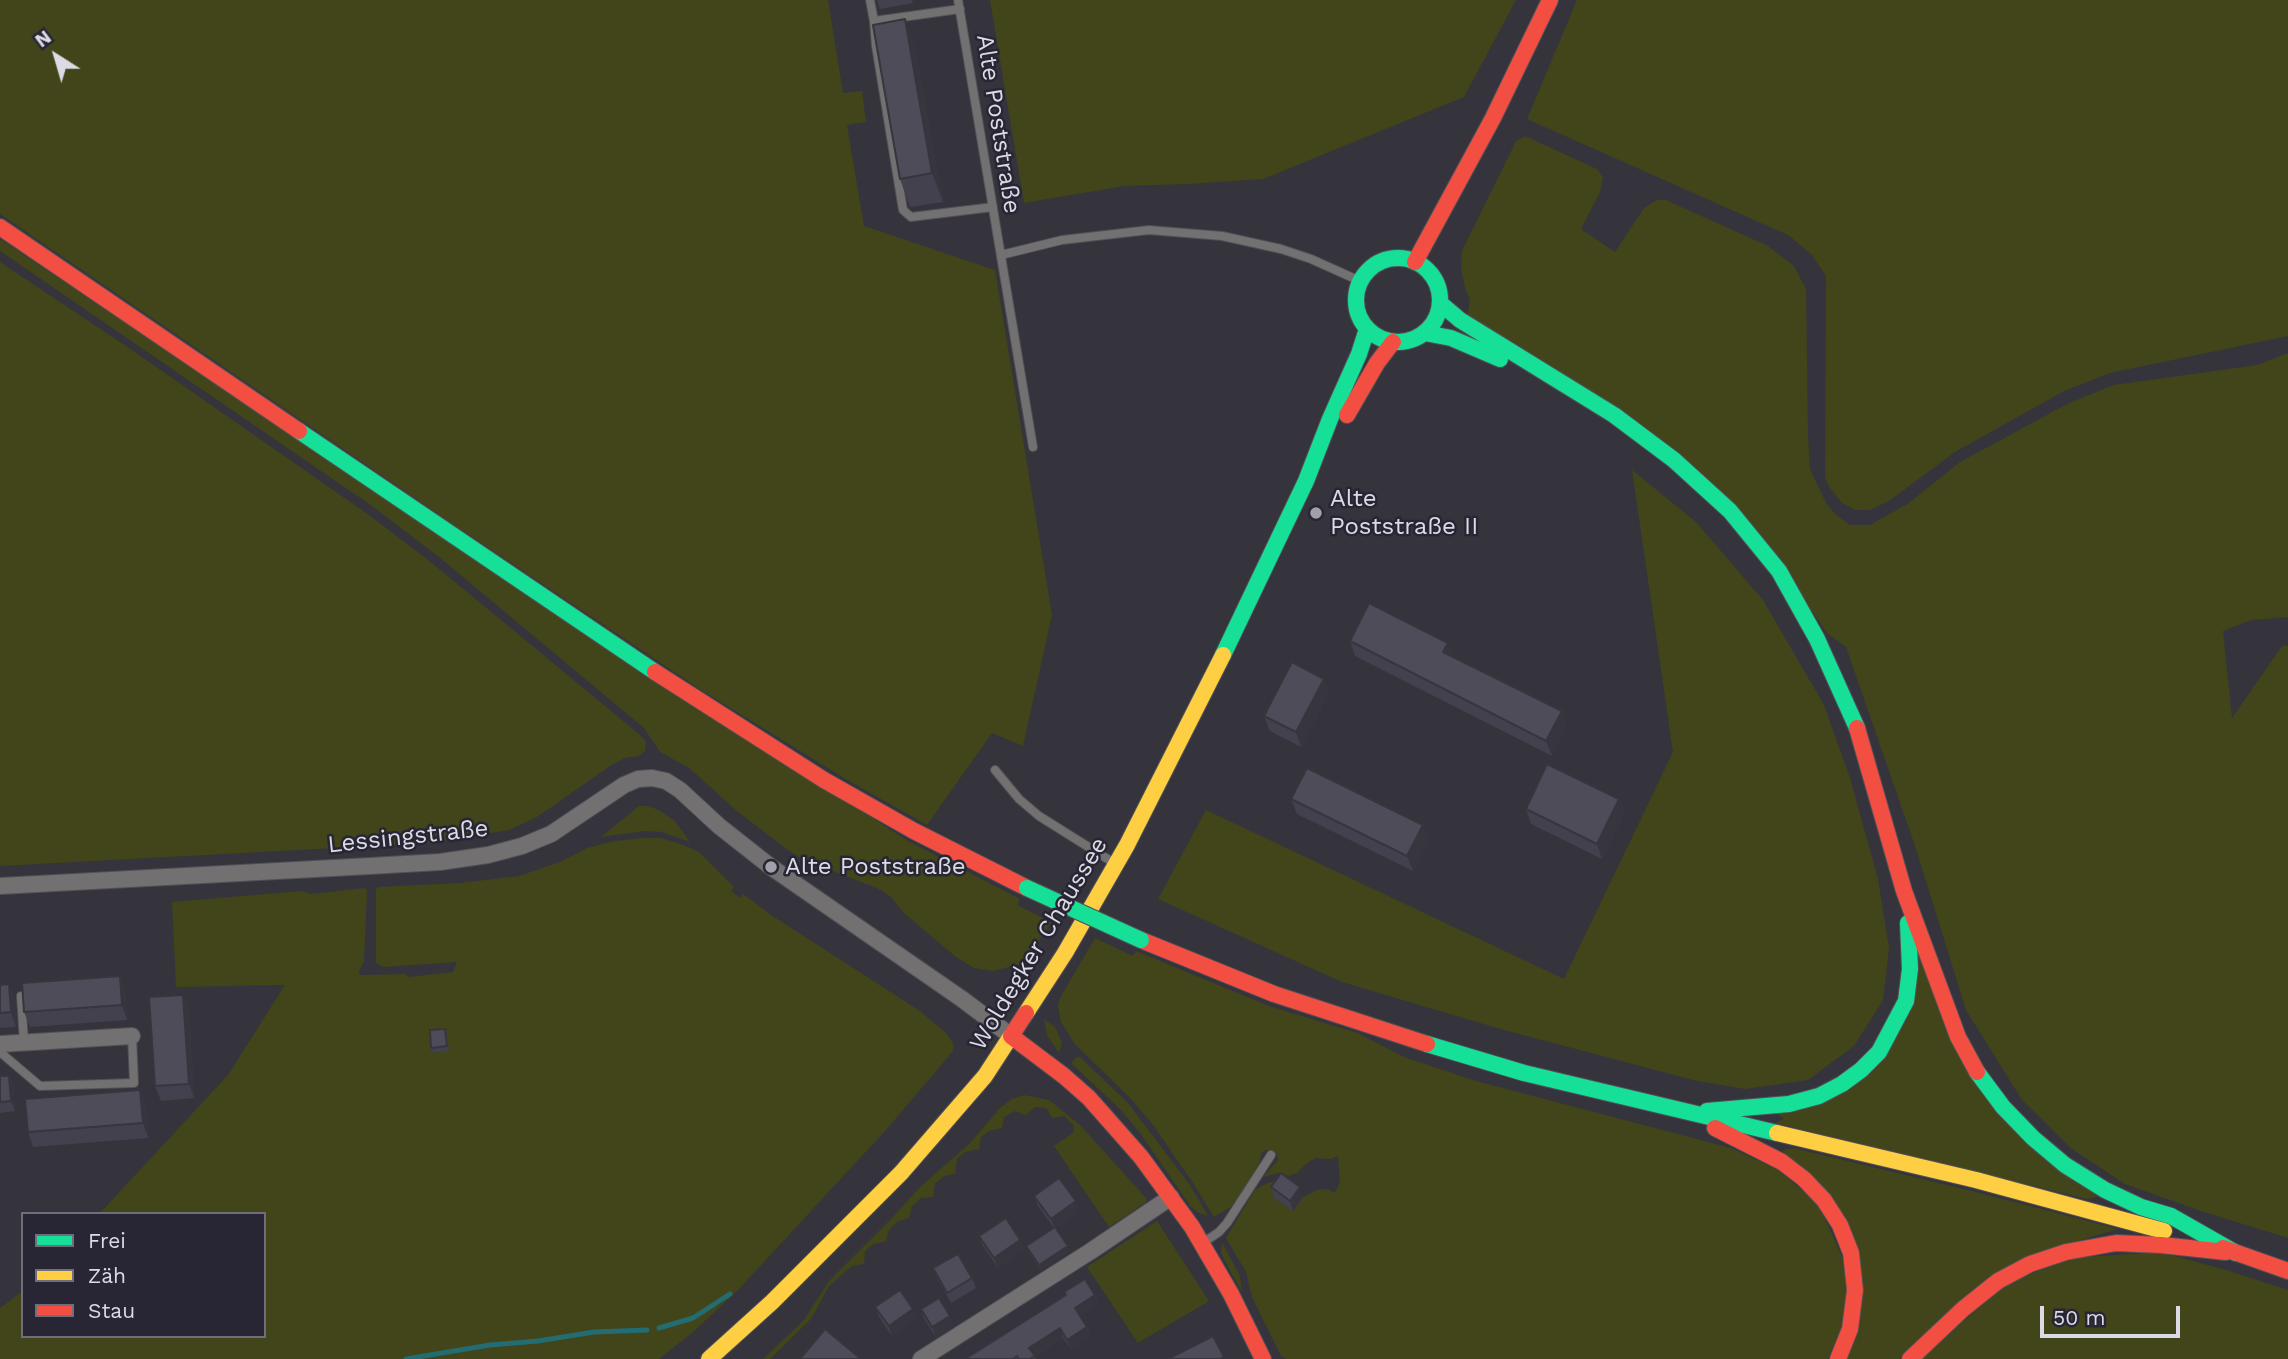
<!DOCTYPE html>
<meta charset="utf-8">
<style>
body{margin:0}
#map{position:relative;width:2288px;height:1359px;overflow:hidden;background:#35343c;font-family:"Work Sans",sans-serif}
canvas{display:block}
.legend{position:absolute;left:21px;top:1212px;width:245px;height:126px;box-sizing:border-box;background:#282635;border:2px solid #706e7b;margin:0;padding:9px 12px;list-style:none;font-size:21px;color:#dcdbe5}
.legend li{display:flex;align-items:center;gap:14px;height:35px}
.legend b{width:35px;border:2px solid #706e7b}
.north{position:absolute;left:21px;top:21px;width:70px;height:70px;-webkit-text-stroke:5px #282635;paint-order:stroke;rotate:323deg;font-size:19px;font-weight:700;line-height:28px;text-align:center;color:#dcdbe5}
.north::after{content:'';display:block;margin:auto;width:24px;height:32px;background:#dcdbe5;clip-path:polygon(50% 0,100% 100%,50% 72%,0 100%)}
.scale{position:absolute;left:2040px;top:1306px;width:140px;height:32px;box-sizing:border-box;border:4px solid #dcdbe5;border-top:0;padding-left:9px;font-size:21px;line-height:24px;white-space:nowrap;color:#dcdbe5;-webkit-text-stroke:5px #282635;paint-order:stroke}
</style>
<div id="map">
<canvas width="2288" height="1359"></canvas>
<ul class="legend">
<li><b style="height:9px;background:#16e098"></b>Frei</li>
<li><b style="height:9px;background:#ffcf43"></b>Zäh</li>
<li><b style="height:9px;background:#f24e42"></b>Stau</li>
</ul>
<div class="north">N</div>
<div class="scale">50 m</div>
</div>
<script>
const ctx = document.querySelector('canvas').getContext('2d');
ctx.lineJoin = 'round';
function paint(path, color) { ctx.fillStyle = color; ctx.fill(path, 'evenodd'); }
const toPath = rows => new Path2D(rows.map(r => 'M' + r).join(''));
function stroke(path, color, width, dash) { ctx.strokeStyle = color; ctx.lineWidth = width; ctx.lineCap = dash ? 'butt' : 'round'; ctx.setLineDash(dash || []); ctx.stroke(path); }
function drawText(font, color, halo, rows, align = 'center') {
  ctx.font = font + ' "Work Sans",sans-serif'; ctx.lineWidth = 5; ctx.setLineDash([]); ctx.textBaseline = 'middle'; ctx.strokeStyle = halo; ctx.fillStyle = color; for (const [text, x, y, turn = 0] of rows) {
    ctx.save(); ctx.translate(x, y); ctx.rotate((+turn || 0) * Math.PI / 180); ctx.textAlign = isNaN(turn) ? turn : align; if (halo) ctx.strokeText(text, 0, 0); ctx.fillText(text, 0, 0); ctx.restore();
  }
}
paint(toPath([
 [0,0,828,0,843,93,862,91,866,122,847,125,864,226,995,270,1052,615,1023,746,992,733,927,825,849,781,701,690,450,522,0,214],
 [990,0,1516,0,1464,97,1263,179,1188,184,1124,186,1024,203],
 [1577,0,2288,0,2288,336,2110,373,2064,391,1955,452,1889,501,1870,510,1855,510,1842,503,1829,487,1825,478,1826,276,1812,255,1788,235,1527,119],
 [1525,136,1597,169,1603,177,1600,192,1581,229,1615,252,1644,208,1657,200,1666,200,1768,246,1794,266,1806,289,1808,436,1810,469,1826,503,1836,515,1850,525,1870,525,1909,503,1960,462,2069,403,2114,385,2257,365,2288,353,2288,617,2251,620,2223,631,2232,718,2282,646,2288,646,2288,1238,2198,1210,2125,1184,2072,1149,2022,1100,1966,1010,1915,846,1846,647,1827,633,1755,527,1467,319,1470,300,1465,288,1461,267,1462,251,1516,141],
 [0,239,906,840,1020,899,1017,905,1051,922,1027,959,1021,964,993,971,974,968,956,957,905,914,891,897,877,888,804,860,785,848,737,811,689,768,660,752,644,728,439,557,372,506,0,251],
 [0,262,132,350,369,515,432,563,639,734,646,741,645,751,639,756,625,758,613,764,537,817,509,830,428,843,0,866],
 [1632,470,1696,522,1763,600,1824,705,1850,778,1878,879,1889,948,1883,1000,1854,1046,1808,1080,1745,1089,1697,1081,1504,1030,1342,982,1158,899,1206,810,1564,979,1673,752],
 [639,806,648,806,659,810,675,821,690,842,662,832,645,831,601,837],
 [642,838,661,838,678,843,699,852,734,887,731,891,740,898,743,894,771,915,920,1011,947,1034,954,1045,953,1051,886,1130,737,1291,692,1333,659,1359,0,1359,0,1308,23,1291,23,1336,264,1336,264,1214,99,1214,228,1075,285,985,176,987,172,902,301,891,311,894,365,888,367,891,364,961,359,971,360,975,405,974,408,977,453,972,457,962,383,967,376,963,376,890,378,887,460,883,519,876,560,862,587,848,614,841],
 [1095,938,1133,956,1136,951,1269,1006,1358,1033,1404,1057,1476,1081,1731,1148,1777,1169,1819,1205,1842,1257,1847,1290,1841,1329,1828,1359,1287,1359,1281,1356,1252,1297,1246,1272,1226,1238,1255,1190,1265,1184,1274,1181,1285,1184,1293,1211,1303,1197,1317,1190,1328,1189,1335,1193,1340,1182,1338,1156,1331,1159,1316,1158,1307,1163,1297,1173,1289,1176,1278,1173,1263,1177,1278,1160,1277,1154,1267,1150,1262,1152,1259,1163,1244,1190,1232,1206,1214,1217,1193,1183,1153,1125,1132,1100,1074,1043,1061,1022,1058,1006,1060,998],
 [1918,947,1952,1039,2097,1197,2087,1199,1775,1123,1784,1119,1776,1113,1869,1074],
 [1044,1019,1055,1027,1062,1042,1059,1053,1047,1035],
 [1077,1057,1080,1057,1128,1103,1190,1185,1208,1216,1198,1212,1191,1207,1140,1133,1120,1109,1071,1063],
 [1024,1095,1049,1100,1080,1125,1147,1199,1145,1203,1109,1227,1054,1146,1074,1132,1073,1125,1064,1116,1052,1118,1046,1108,1035,1107,1026,1115,1015,1111,1004,1117,1002,1128,989,1131,981,1137,979,1149,965,1152,957,1159,955,1174,944,1176,935,1184,933,1197,921,1198,912,1206,909,1218,898,1221,889,1230,886,1241,874,1244,865,1251,864,1264,852,1266,829,1286,811,1319,770,1359,763,1359,804,1320,829,1281,892,1218,920,1187,969,1144,1000,1108,1012,1099],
 [1793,1148,1972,1191,2118,1229,2064,1245,1899,1359,1846,1359,1859,1253,1782,1150],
 [1157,1221,1209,1301,1138,1343,1087,1267],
 [1222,1242,1240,1276,1242,1293,1221,1253],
 [2160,1252,2226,1270,2288,1290,2288,1359,1921,1359,2003,1286,2068,1258]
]), '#414519');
stroke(toPath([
 [659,1328,693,1318,730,1294],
 [406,1359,490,1345,538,1341,594,1332,647,1330]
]), '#226c72', 5);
const lane = toPath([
 [870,0,874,21,960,9],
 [958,0,1033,447],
 [874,21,876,46,903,210,911,217,993,207],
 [1001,255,1062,240,1149,230,1222,236,1281,249,1311,259,1360,281],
 [995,770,1019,799,1039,816,1114,863],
 [21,996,24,1043],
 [0,1052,40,1086,134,1083,132,1036],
 [1204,1242,1219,1232,1227,1223,1271,1155]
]);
const street = toPath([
 [0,886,370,866,440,862,488,855,522,846,551,834,624,785,638,779,652,778,666,781,680,790,719,826,771,867,962,999,1011,1036],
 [0,1044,132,1036],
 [921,1359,1091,1251,1171,1197]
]);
const fast = toPath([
 '1356 300a42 42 0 1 1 84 0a42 42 0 1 1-84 0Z',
 [1440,303,1460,320,1614,415,1674,460,1730,511,1779,571,1817,639,1857,728],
 [1425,333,1451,338,1500,359],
 [299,431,655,672],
 [1223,655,1306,481,1330,419,1359,354,1367,329],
 [1427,1044,1524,1073,1777,1133],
 [1977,1072,2003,1107,2033,1138,2065,1165,2105,1190,2141,1207,2171,1216,2236,1253],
 [1707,1111,1789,1104,1819,1096,1842,1084,1861,1070,1879,1052,1906,1001,1910,969,1908,923]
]);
const slow = toPath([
 [1026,1013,1065,953,1127,845,1223,655],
 [1777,1133,1976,1180,2164,1231],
 [709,1359,772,1302,901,1173,985,1076,1011,1036]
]);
const jam = toPath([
 [0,227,299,431],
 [1415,262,1493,118,1550,0],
 [1347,415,1377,363,1393,342],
 [655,672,824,780,914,831,1027,888],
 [1857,728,1904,891,1958,1037,1977,1072],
 [1141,940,1274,994,1427,1044],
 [1026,1013,1011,1036,1064,1076,1089,1098,1141,1157,1192,1227,1231,1294,1263,1359],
 [1715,1128,1782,1162,1804,1179,1824,1200,1840,1225,1851,1253,1855,1290,1850,1329,1838,1359],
 [2223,1248,2288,1271],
 [1910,1359,1963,1309,1998,1281,2030,1264,2066,1252,2116,1243,2161,1245,2226,1252]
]);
stroke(lane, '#515056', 10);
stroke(street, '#515056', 18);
stroke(fast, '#515056', 18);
stroke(slow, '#515056', 18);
stroke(jam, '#515056', 18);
stroke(lane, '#737071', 8);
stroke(street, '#737071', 16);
stroke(fast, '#16e098', 16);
stroke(slow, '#ffcf43', 16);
stroke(jam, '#f24e42', 16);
const fastBridge = toPath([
 [1027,888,1141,940]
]);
stroke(fastBridge, '#515056', 18, []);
stroke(fastBridge, '#16e098', 16);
paint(toPath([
 [877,0,912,0,913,3,880,9],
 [915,48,943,202,910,207,900,179],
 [1350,641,1448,643,1453,657,1567,726,1552,756,1355,656],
 [1329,693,1301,747,1270,731,1264,716],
 [1291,799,1423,825,1428,840,1413,871,1297,814],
 [1619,799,1624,814,1602,859,1531,824,1526,809],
 [9,984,15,999,16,1027,0,1028,0,985],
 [125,991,127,1020,30,1027,24,1012],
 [183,995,189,1010,194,1098,161,1101,155,1086],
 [445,1029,447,1034,449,1051,433,1053,431,1048],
 [0,1076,9,1076,13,1086,15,1111,0,1113],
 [140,1090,146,1105,148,1138,33,1147,28,1132],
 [1271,1187,1303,1197,1293,1211,1274,1198],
 [1034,1196,1080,1211,1056,1228,1070,1251,1041,1270,1028,1251,1026,1246,1054,1228,1038,1206],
 [979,1236,1020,1240,1024,1250,998,1268,983,1246],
 [933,1268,972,1278,976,1288,951,1303,937,1278],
 [1064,1292,1095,1295,1099,1304,1080,1316,1087,1327,1091,1337,1071,1349,1063,1338,1035,1356,1036,1359,965,1359,1066,1295],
 [875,1307,917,1319,892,1336,879,1317],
 [921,1309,954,1326,936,1337,924,1319]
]), '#43414d');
paint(toPath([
 [905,19,915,48,943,202,932,173],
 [1448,643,1453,657,1443,652],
 [1324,679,1329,693,1301,747,1296,732],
 [1562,711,1567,726,1552,756,1546,741],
 [1619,799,1624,814,1602,859,1597,844],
 [1423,825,1428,840,1413,871,1407,856],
 [120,976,125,991,127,1020,122,1005],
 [9,984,15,999,16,1027,11,1012],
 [183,995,189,1010,194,1098,189,1084],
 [9,1076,13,1086,15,1111,11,1101],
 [140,1090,146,1105,148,1138,143,1123],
 [1300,1187,1303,1197,1293,1211,1290,1201],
 [1076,1201,1080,1211,1055,1229,1051,1219],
 [1020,1240,1024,1250,998,1268,994,1258],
 [1068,1246,1070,1251,1041,1270,1039,1265],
 [1095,1295,1099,1304,1078,1317,1075,1308],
 [913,1309,917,1319,892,1336,889,1326],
 [950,1316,954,1326,936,1337,932,1327],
 [1087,1327,1091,1337,1071,1349,1067,1340],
 [1060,1328,1063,1338,1033,1357,1029,1348]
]), '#37353e');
const building = toPath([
 [905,19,932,173,900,179,873,25,905,19],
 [1369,603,1448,643,1443,652,1562,711,1546,741,1350,641,1369,603],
 [1292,662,1324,679,1296,732,1264,716,1292,662],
 [1547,764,1619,799,1597,844,1526,809,1547,764],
 [1307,768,1423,825,1407,856,1291,799,1307,768],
 [120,976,122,1005,24,1012,22,983,120,976],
 [9,984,11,1012,0,1013,0,985,9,984],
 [183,995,189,1084,155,1086,149,997,183,995],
 [445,1029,447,1046,431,1048,430,1030,445,1029],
 [0,1076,9,1076,11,1101,0,1102,0,1076],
 [140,1090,143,1123,28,1132,25,1099,140,1090],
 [1281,1173,1300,1187,1290,1201,1271,1187,1281,1173],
 [1059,1178,1076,1201,1051,1219,1034,1196,1059,1178],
 [1006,1218,1020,1240,994,1258,979,1236,1006,1218],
 [1055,1227,1068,1246,1039,1265,1026,1246,1055,1227],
 [958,1254,972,1278,947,1293,933,1268,958,1254],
 [1085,1279,1095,1295,1075,1308,1087,1327,1067,1340,1060,1328,1029,1348,1035,1356,1030,1359,1019,1359,1017,1356,1013,1359,965,1359,1066,1295,1064,1292,1085,1279],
 [900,1290,913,1309,889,1326,875,1307,900,1290],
 [939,1298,950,1316,932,1327,921,1309,939,1298],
 [825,1329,861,1359,800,1359,825,1329],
 [1213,1336,1224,1357,1220,1359,1168,1359,1213,1336]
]);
paint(building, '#4e4c59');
stroke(building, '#37353e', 2);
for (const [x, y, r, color] of [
 [1316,513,7,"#a2a1aa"],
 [771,867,7,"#a2a1aa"]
]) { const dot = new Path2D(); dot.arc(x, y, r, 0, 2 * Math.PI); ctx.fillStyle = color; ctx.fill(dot); stroke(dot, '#282635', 2.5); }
drawText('24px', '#dcdbe5', '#282635', [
 ["Alte Poststraße",998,124,81],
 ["Lessingstraße",408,837,-6],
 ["Woldegker Chaussee",1039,944,-59]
]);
drawText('24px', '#dcdbe5', '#282635', [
 ["Alte",1330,499],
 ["Poststraße II",1330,527],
 ["Alte Poststraße",785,867]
], 'left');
</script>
